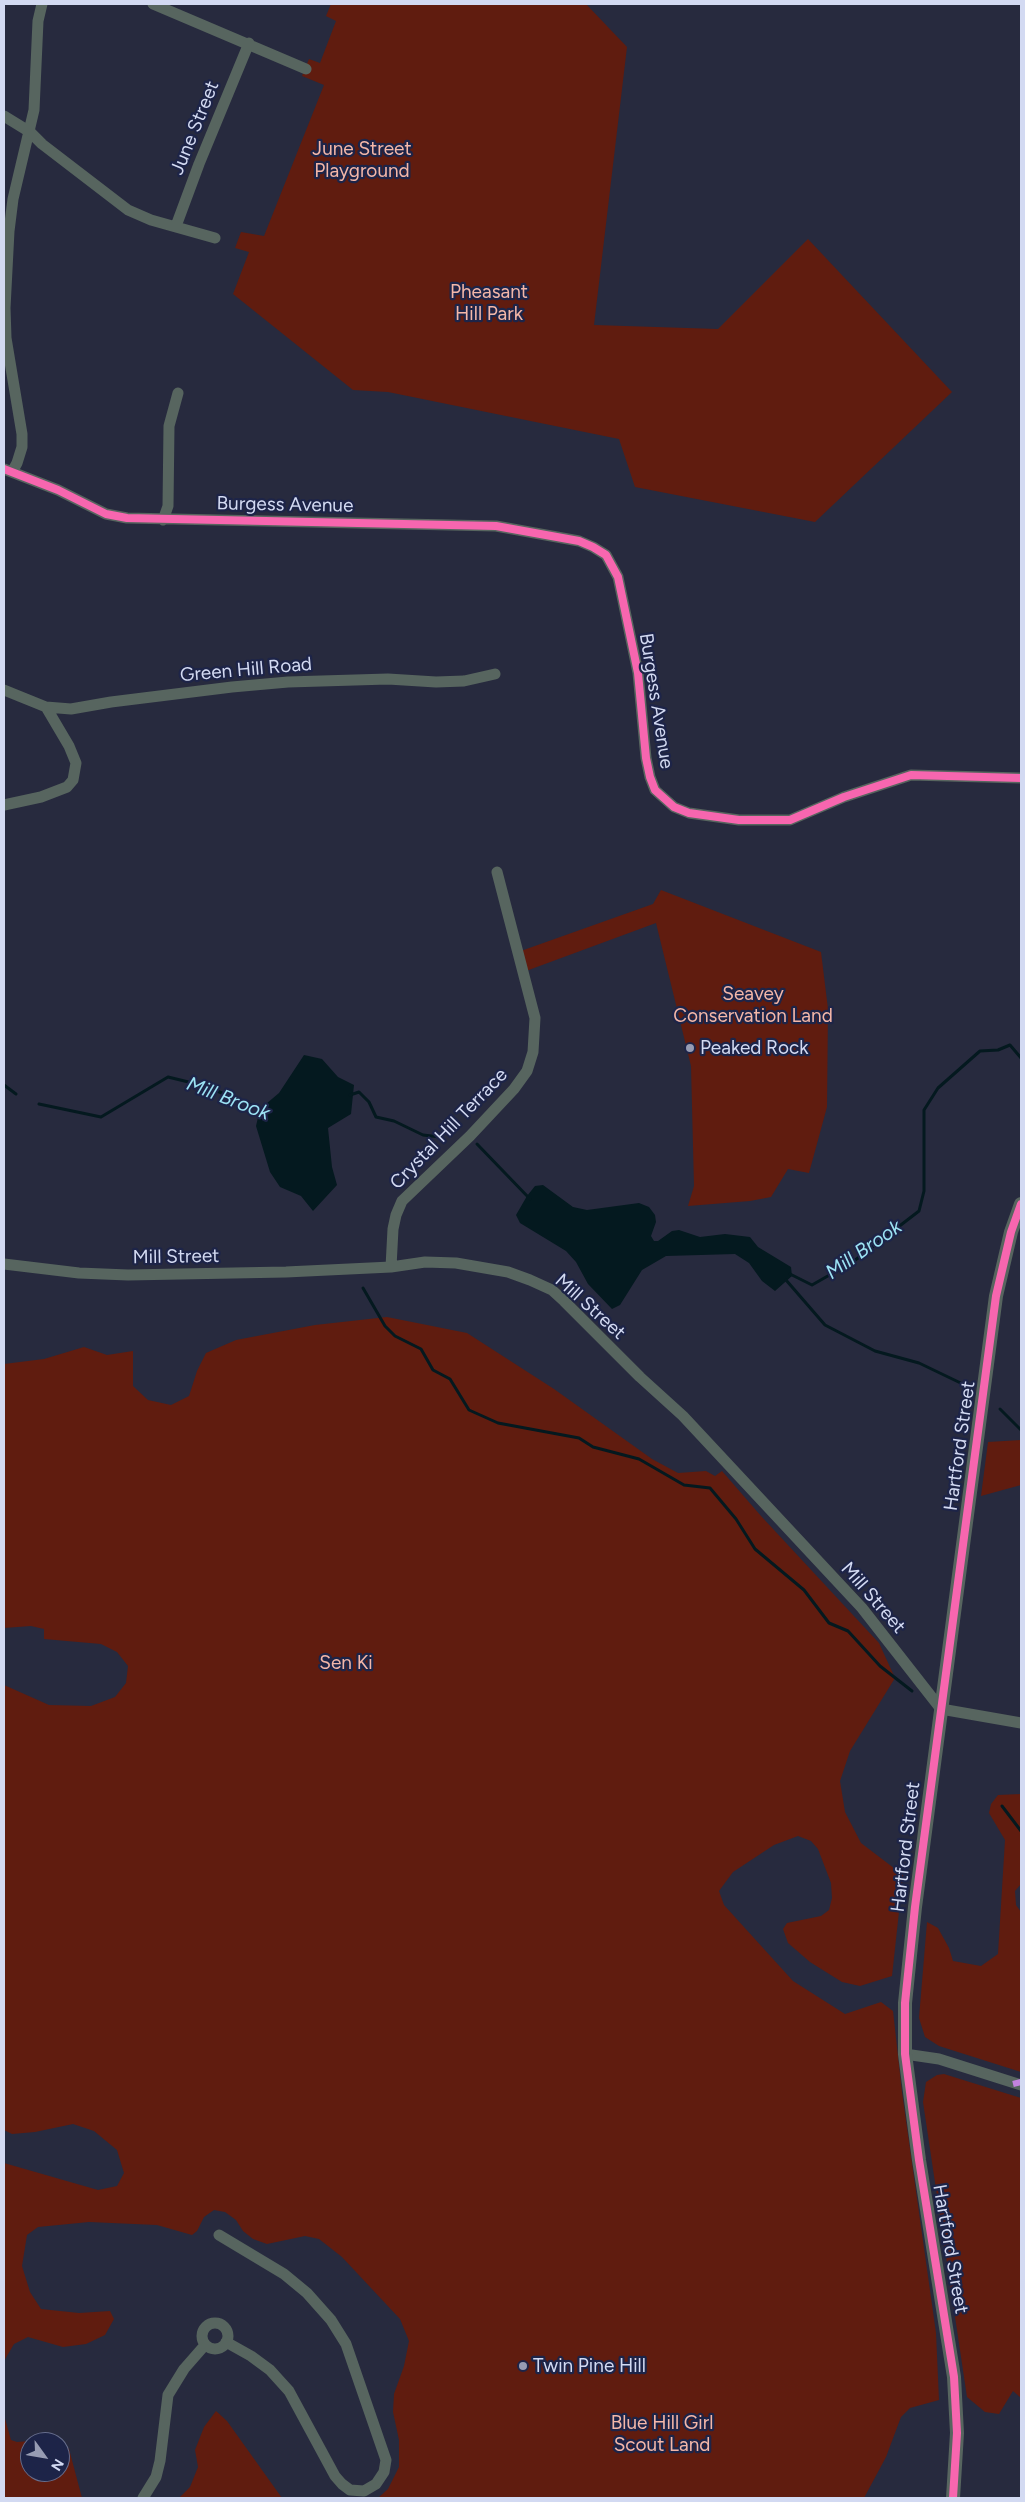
<!DOCTYPE html>
<style>
body{margin:0}
#map{position:relative;width:1025px;height:2502px;overflow:hidden;background:#272a3e;font-family:Figtree,sans-serif}
canvas{display:block}
.frame{position:absolute;inset:0;border:5px solid #d3daf2;pointer-events:none}
.north{position:absolute;left:20px;top:2432px;width:50px;height:50px;box-sizing:border-box;background:#1d2448;border:1px solid #666d8c;border-radius:50%;rotate:122deg;font-size:14px;font-weight:700;line-height:20px;text-align:center;color:#d3daf2}
.north::after{content:'';display:block;margin:auto;width:18px;height:22px;background:#979cb3;clip-path:polygon(50% 0,100% 100%,50% 72%,0 100%)}
</style>
<div id="map">
<canvas width="1025" height="2502"></canvas>
<div class="frame"></div>
<div class="north">N</div>
</div>
<script>
const ctx = document.querySelector('canvas').getContext('2d');
ctx.lineJoin = 'round';
function paint(path, color) { ctx.fillStyle = color; ctx.fill(path, 'evenodd'); }
const toPath = rows => new Path2D(rows.map(r => 'M' + r).join(''));
function stroke(path, color, width, dash) { ctx.strokeStyle = color; ctx.lineWidth = width; ctx.lineCap = dash ? 'butt' : 'round'; ctx.setLineDash(dash || []); ctx.stroke(path); }
function drawText(font, color, halo, rows, align = 'center') {
  ctx.font = font + ' Figtree,sans-serif'; ctx.lineWidth = 4.5; ctx.setLineDash([]); ctx.textBaseline = 'middle'; ctx.strokeStyle = halo; ctx.fillStyle = color; for (const [text, x, y, turn = 0] of rows) {
    ctx.save(); ctx.translate(x, y); ctx.rotate((+turn || 0) * Math.PI / 180); ctx.textAlign = isNaN(turn) ? turn : align; if (halo) ctx.strokeText(text, 0, 0); ctx.fillText(text, 0, 0); ctx.restore();
  }
}
paint(toPath([
 [331,4,586,4,627,47,594,325,718,329,808,239,952,392,815,522,635,487,619,439,388,392,353,390,233,294,249,252,235,248,241,232,264,236,324,85,302,76,309,59,320,63,336,21,326,16],
 [661,890,821,952,828,1009,827,1107,809,1173,788,1169,771,1197,750,1201,688,1206,694,1186,691,1066,656,923,526,971,518,952,653,904],
 [387,1317,467,1333,554,1389,652,1459,678,1473,706,1471,715,1476,722,1471,761,1516,879,1643,895,1678,850,1751,840,1781,845,1812,861,1843,903,1875,892,1976,860,1986,842,1982,810,1962,788,1943,783,1929,787,1923,821,1916,829,1910,832,1898,831,1883,818,1849,811,1841,798,1836,774,1845,733,1872,719,1891,724,1905,793,1981,845,2014,881,2002,893,2011,902,2092,936,2333,939,2400,910,2408,901,2417,886,2457,864,2498,378,2498,388,2489,399,2467,399,2440,393,2412,394,2394,404,2366,409,2341,400,2319,342,2257,319,2239,305,2236,267,2244,253,2239,243,2231,236,2220,225,2212,214,2210,204,2217,197,2231,192,2235,157,2225,89,2222,38,2227,27,2235,22,2266,30,2292,41,2309,79,2313,110,2311,114,2319,105,2335,86,2344,63,2347,28,2337,14,2344,4,2361,4,2163,98,2190,117,2186,124,2173,117,2150,94,2131,73,2124,35,2132,12,2134,4,2130,4,1685,49,1705,91,1706,115,1697,126,1683,128,1666,117,1652,101,1644,44,1639,44,1629,31,1626,4,1628,4,1364,44,1359,84,1347,107,1355,133,1351,133,1386,148,1400,171,1405,189,1396,197,1371,206,1353,236,1340,315,1325],
 [1021,1440,1021,1485,981,1496,988,1442],
 [1021,1794,1021,1884,1015,1891,1016,1905,1021,1912,1021,2072,939,2046,925,2037,919,2018,927,1922,938,1928,949,1948,953,1961,981,1966,998,1954,1005,1840,989,1813,991,1804,998,1795],
 [944,2074,1021,2098,1021,2398,1013,2391,999,2414,985,2412,967,2397,923,2102,926,2082,937,2075],
 [216,2411,227,2421,282,2498,179,2498,190,2487,198,2467,195,2450,204,2427],
 [4,2415,11,2440,17,2442,58,2439,69,2449,82,2498,4,2498],
 [30,2442,60,2442,60,2472,30,2472]
]), '#601c0f');
paint(toPath([
 [304,1055,322,1059,338,1077,354,1085,351,1114,328,1128,332,1167,337,1185,313,1211,301,1196,280,1187,270,1172,256,1126,260,1109,279,1093],
 [543,1185,573,1207,587,1210,639,1203,649,1207,655,1215,656,1222,651,1236,654,1241,658,1241,672,1231,679,1230,700,1237,725,1234,750,1237,758,1247,791,1267,792,1276,775,1291,762,1281,749,1263,735,1254,666,1256,642,1270,620,1305,612,1309,588,1284,576,1262,566,1251,520,1223,516,1215,527,1196,535,1186]
]), '#04191f');
stroke(toPath([
 [4,1085,16,1094],
 [350,1095,359,1092,369,1102,376,1117,394,1121,423,1135,440,1137],
 [39,1104,101,1117,168,1077,205,1086,263,1110],
 [477,1144,530,1199],
 [790,1274,812,1285,854,1261,919,1211,924,1191,924,1110,938,1088,980,1051,998,1050,1010,1045,1021,1058],
 [786,1280,825,1325,875,1351,919,1363,971,1388],
 [363,1288,385,1326,395,1336,421,1349,433,1370,450,1379,469,1410,498,1423,579,1438,593,1447,639,1459,684,1485,710,1488,736,1519,755,1549,804,1590,829,1623,848,1631,880,1666,912,1691],
 [1000,1409,1021,1430],
 [1002,1806,1021,1831]
]), '#04191f', 3);
stroke(toPath([
 [153,4,306,69],
 [4,116,30,132,42,144,128,210,151,220,215,238],
 [176,226,199,164,249,43],
 [4,469,58,490,106,514,127,518,496,526,579,541,593,547,606,555,618,577,638,673,646,758,650,777,655,790,674,807,689,813,739,820,790,820,844,797,911,775,1021,778],
 [12,472,17,463,22,447,22,434,6,338,5,308,9,231,13,199,34,110,38,21,42,4],
 [163,520,168,506,169,426,178,393],
 [4,690,46,707,71,709,111,702,232,687,288,682,388,679,436,682,464,681,495,674],
 [4,805,41,797,67,787,73,780,76,763,69,746,46,707],
 [4,1264,79,1273,128,1275,286,1272,391,1267,425,1262,456,1263,508,1272,530,1280,552,1290,564,1301,640,1377,683,1416,862,1608,941,1709,1021,1723],
 [391,1267,393,1229,396,1215,402,1201,470,1136,514,1089,527,1071,533,1052,535,1018,497,872],
 [905,2054,939,2059,1021,2085],
 [219,2235,284,2274,307,2293,331,2320,346,2344,386,2460,384,2472,376,2484,364,2491,350,2490,342,2484,335,2476,289,2391,270,2370,251,2356,226,2342],
 '202 2336a13 13 0 1 1 26 0a13 13 0 1 1-26 0Z',
 [143,2498,156,2477,160,2461,168,2395,184,2369,205,2345]
]), '#57655f', 11);
stroke(toPath([
 [953,2498,957,2433,954,2377,919,2160,905,2054,905,2003,915,1907,996,1296,1011,1232,1021,1204]
]), '#57655f', 14);
stroke(toPath([
 [1013,2084,1021,2082]
]), '#c483df', 6, [12, 6]);
stroke(toPath([
 [4,469,58,490,106,514,127,518,496,526,579,541,593,547,606,555,618,577,638,673,646,758,650,777,655,790,674,807,689,813,739,820,790,820,844,797,911,775,1021,778],
 [953,2498,957,2433,954,2377,919,2160,905,2054,905,2003,915,1907,996,1296,1011,1232,1021,1204]
]), '#f766af', 8);
for (const [x, y, r, color] of [
 [690,1048,5,"#979cb3"],
 [523,2366,5,"#979cb3"]
]) { const dot = new Path2D(); dot.arc(x, y, r, 0, 2 * Math.PI); ctx.fillStyle = color; ctx.fill(dot); stroke(dot, '#1d2448', 2); }
drawText('19px', '#d3daf2', '#1d2448', [
 ["June Street",195,128,-68],
 ["Burgess Avenue",285,505,1],
 ["Green Hill Road",246,670,-5],
 ["Burgess Avenue",656,701,81],
 ["Crystal Hill Terrace",449,1129,-46],
 ["Mill Street",176,1257,-1],
 ["Mill Street",590,1307,42],
 ["Hartford Street",960,1446,-82],
 ["Mill Street",873,1598,49],
 ["Hartford Street",906,1847,-83],
 ["Hartford Street",950,2249,80]
]);
drawText('19px', '#f4b7a8', '#1d2448', [
 ["June Street",362,149],
 ["Playground",362,171],
 ["Pheasant",489,292],
 ["Hill Park",489,314],
 ["Seavey",753,994],
 ["Conservation Land",753,1016],
 ["Sen Ki",346,1663],
 ["Blue Hill Girl",662,2423],
 ["Scout Land",662,2445]
]);
drawText('19px', '#d3daf2', '#1d2448', [
 ["Peaked Rock",700,1048],
 ["Twin Pine Hill",533,2366]
], 'left');
drawText('italic 20px', '#9ce3f4', '#1d2448', [
 ["Mill Brook",228,1099,21],
 ["Mill Brook",864,1250,-35]
]);
</script>
